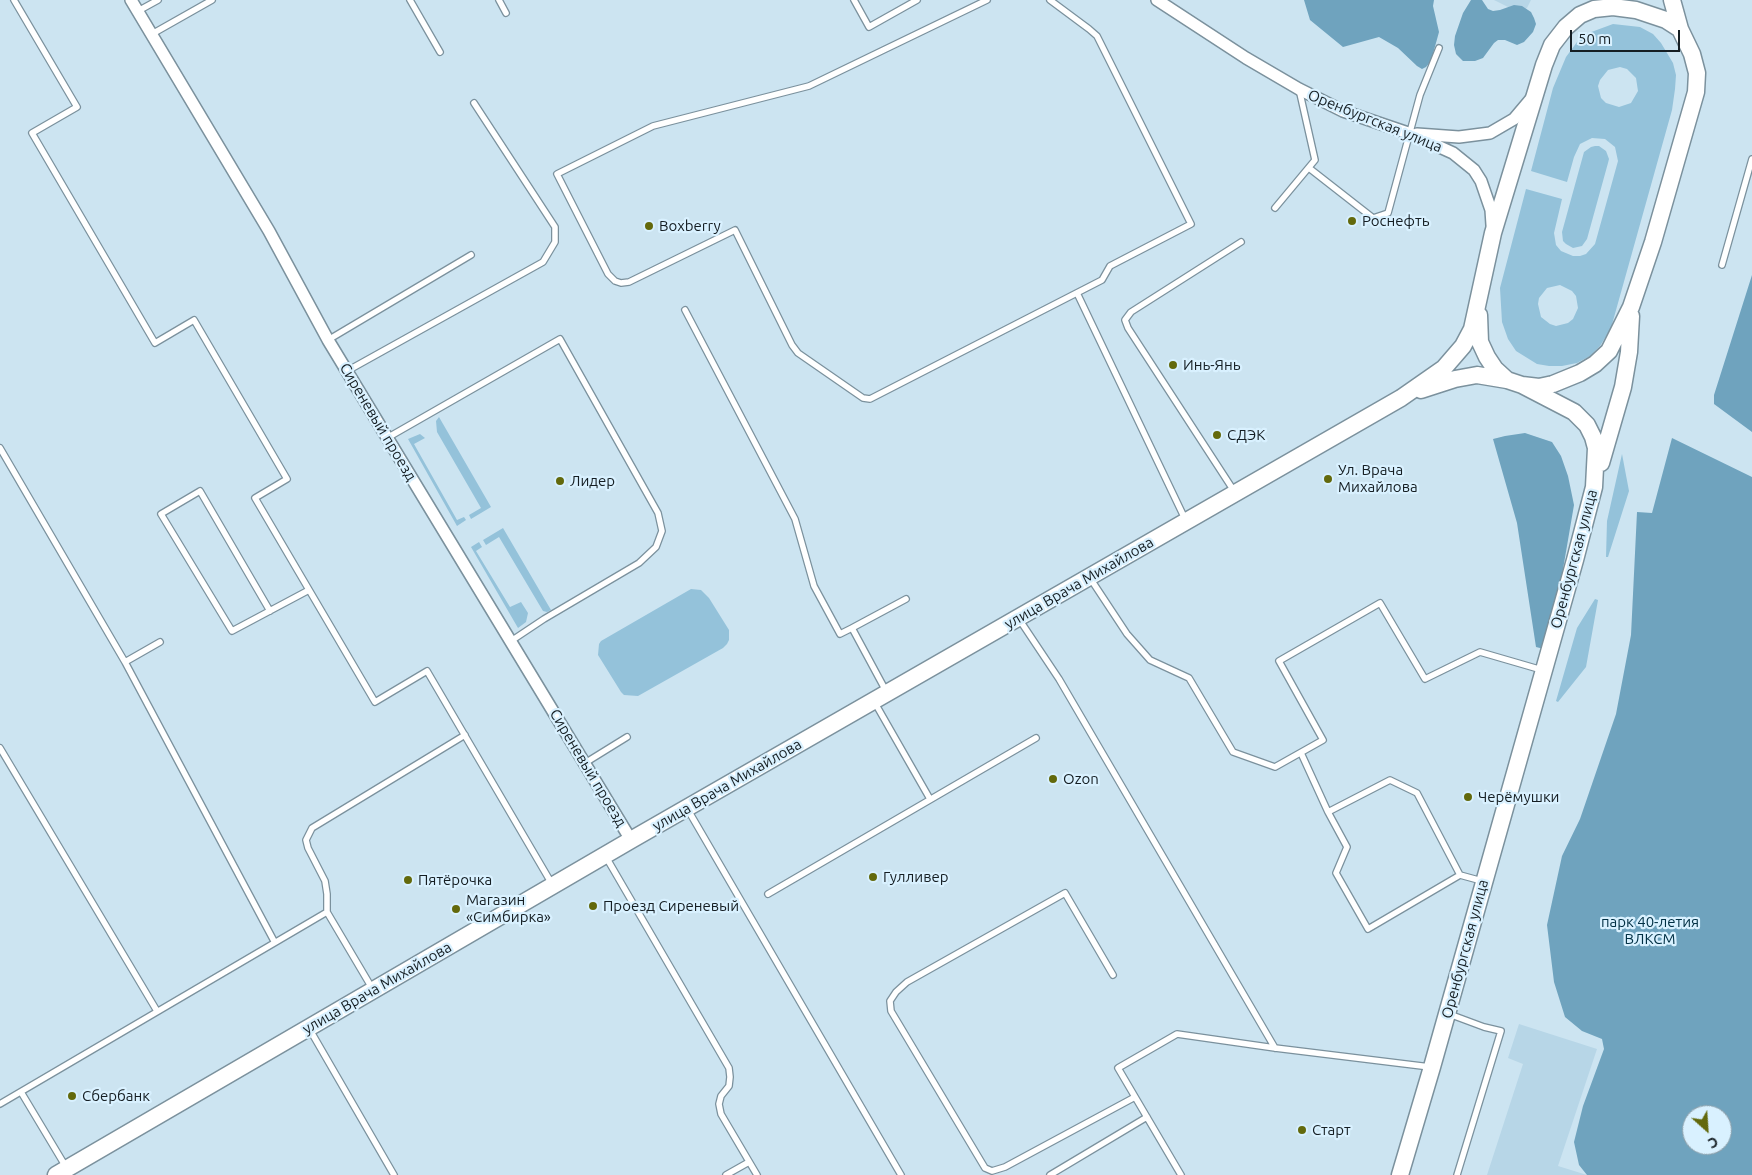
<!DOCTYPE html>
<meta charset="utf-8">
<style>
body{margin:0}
#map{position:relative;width:1752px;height:1175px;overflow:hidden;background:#cce4f1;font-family:Ubuntu,sans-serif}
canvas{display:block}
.north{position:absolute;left:1682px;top:1105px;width:50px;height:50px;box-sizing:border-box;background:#d9f1ff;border:1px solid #8b9da7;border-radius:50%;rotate:154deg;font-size:14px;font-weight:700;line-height:20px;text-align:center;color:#151e23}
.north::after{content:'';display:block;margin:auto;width:18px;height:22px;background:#63690c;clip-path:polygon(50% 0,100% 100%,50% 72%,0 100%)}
.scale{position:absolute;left:1570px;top:30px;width:110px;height:22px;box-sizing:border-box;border:2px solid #151e23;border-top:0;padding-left:6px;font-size:15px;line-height:18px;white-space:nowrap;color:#151e23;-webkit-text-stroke:4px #d9f1ff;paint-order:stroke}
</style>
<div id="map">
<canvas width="1752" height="1175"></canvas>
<div class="north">С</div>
<div class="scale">50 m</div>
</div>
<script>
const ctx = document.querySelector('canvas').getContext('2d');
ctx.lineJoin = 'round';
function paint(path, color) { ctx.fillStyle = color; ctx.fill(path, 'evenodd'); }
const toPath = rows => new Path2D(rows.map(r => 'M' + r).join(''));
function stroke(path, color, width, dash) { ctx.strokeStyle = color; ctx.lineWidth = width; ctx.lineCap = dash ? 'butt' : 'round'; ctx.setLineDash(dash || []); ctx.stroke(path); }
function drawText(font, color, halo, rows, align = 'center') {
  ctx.font = font + ' Ubuntu,sans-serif'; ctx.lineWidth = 4.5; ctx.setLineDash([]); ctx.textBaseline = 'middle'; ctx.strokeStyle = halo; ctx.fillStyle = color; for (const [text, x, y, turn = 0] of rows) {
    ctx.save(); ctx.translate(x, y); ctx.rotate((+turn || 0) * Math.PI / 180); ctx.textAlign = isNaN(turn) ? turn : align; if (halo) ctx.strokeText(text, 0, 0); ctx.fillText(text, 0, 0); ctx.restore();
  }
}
paint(toPath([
 [1494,0,1531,0,1527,8,1518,12],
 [1519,1024,1597,1049,1558,1166,1587,1175,1487,1175,1523,1064,1508,1058]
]), '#b7d6e7');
paint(toPath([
 [1613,24,1640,27,1653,34,1661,43,1673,63,1676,75,1675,89,1672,110,1611,328,1600,346,1590,356,1577,363,1562,366,1549,366,1537,364,1516,351,1508,339,1502,322,1500,288,1526,189,1562,199,1554,233,1556,245,1561,251,1573,256,1580,256,1586,254,1595,244,1618,161,1615,147,1605,139,1592,138,1580,144,1574,157,1567,182,1531,171,1553,88,1566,57,1577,42,1586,34],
 [1620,67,1627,69,1636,78,1638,91,1631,103,1619,107,1606,103,1601,98,1598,86,1600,80,1608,70],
 [1560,285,1572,291,1576,296,1578,308,1573,319,1568,323,1556,326,1550,324,1541,317,1538,304,1539,298,1547,288],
 [1595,146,1599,146,1606,151,1609,159,1608,163,1587,239,1582,246,1573,248,1566,244,1563,241,1562,232,1584,152,1591,147],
 [439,417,491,507,471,519,469,515,481,508,437,432,436,421],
 [420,434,425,438,414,444,457,520,464,517,466,520,457,526,408,439],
 [1622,454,1629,491,1608,557,1606,557,1607,521],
 [503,528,551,610,547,612,543,611,499,537,486,545,483,540],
 [479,542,482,547,476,551,510,607,521,602,528,613,526,622,518,628,471,547],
 [691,589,701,590,709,598,729,630,729,640,727,644,723,648,638,696,624,695,621,692,598,655,599,644,601,641],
 [1595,599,1598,600,1586,667,1558,702,1556,701,1577,628]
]), '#94c2da');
paint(toPath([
 [1304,0,1434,0,1433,6,1439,32,1431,61,1426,67,1422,69,1417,66,1398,48,1379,37,1343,47,1310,20],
 [1471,0,1482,0,1488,9,1493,11,1500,10,1514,5,1522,6,1531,12,1534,18,1536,24,1533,32,1524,42,1517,45,1505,40,1498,40,1494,43,1483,58,1475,61,1463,61,1456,54,1454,45,1455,36,1463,13],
 [1752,275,1752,432,1714,404,1714,395],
 [1525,433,1552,442,1561,456,1568,476,1574,505,1550,645,1544,649,1536,647,1517,523,1493,439,1505,436],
 [1672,438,1752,477,1752,1175,1587,1175,1579,1165,1574,1142,1583,1106,1604,1049,1602,1039,1582,1031,1565,1017,1554,982,1547,925,1562,856,1580,819,1616,714,1631,635,1637,512,1652,513],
 [1692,1115,1722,1115,1722,1145,1692,1145]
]), '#6fa3be');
const lane = toPath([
 [14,0,77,107,32,133,155,343,194,320,287,479,255,498,375,702,427,671,552,884],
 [410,0,440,52],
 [499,0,506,13],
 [854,0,869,27,917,0],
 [987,0,809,86,653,126,557,174,608,274,615,281,621,283,629,282,735,230,792,345,798,353,863,398,870,399,1102,280,1110,266,1191,224,1097,36,1089,29,1050,0],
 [138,11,158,0],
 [152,34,212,0],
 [1309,168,1373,218,1388,213,1420,95,1439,48],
 [1275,208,1315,160,1299,89],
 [1722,265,1752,159],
 [1077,293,1186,521],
 [685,310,795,519,814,586,840,634,852,628,886,691],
 [328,340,471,255],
 [347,371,543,262,555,242,555,227,474,103],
 [387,438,560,339,658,513,662,531,656,547,639,563,544,619,511,641],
 [0,448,125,662,274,941],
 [1234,491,1128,328,1125,320,1131,312,1241,242],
 [1090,578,1127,634,1150,660,1189,678,1233,752,1275,767,1323,740,1279,661,1380,603,1425,679,1480,652,1542,670],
 [270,611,200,491,161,514,232,631,309,590],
 [1019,619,1059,679,1275,1048],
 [852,628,906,599],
 [125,662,160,642],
 [875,703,930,799],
 [0,748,157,1011],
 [1301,753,1328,812,1347,847,1336,873,1368,929,1460,875],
 [585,763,627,737],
 [688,810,901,1175],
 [1328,812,1390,780,1417,793,1460,875,1482,881],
 [606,857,729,1068,730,1077,729,1086,721,1096,719,1104,721,1114,757,1175],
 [768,894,1036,738],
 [1113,975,1065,893,907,982,896,992,890,1001,891,1011,985,1168,992,1171,1005,1167,1135,1097],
 [372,988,327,912,327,894,325,881,308,848,306,840,312,828,465,735],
 [1449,1014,1484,1027,1501,1031,1457,1175],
 [310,1030,394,1175],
 [21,1092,66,1167],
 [0,1104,327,912],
 [726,1175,749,1162],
 [1050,1175,1147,1117],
 [1181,1175,1118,1068,1177,1034,1275,1048,1430,1067]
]);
const street = toPath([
 [131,0,269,231,328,340,631,840],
 [1157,0,1246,58,1299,89,1343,111,1411,134,1453,153,1474,170,1481,181,1491,210,1492,225],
 [1417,134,1459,137,1490,133,1514,119,1530,100]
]);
const secondary = toPath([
 [1672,0,1680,29],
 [1479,315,1480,342,1487,357,1495,369,1507,380],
 [1601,463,1623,387,1629,352,1631,316],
 [56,1175,631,840,1401,398,1444,368,1463,346,1472,329,1493,233,1544,65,1552,45,1566,27,1580,15,1594,9,1613,7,1636,10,1666,20,1680,29,1692,54,1697,73,1696,92,1653,242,1631,307,1609,351,1595,364,1580,373,1553,384,1539,387,1522,385],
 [1400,1175,1432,1067,1575,560,1594,487,1596,448,1593,437,1587,425,1574,412,1522,385,1507,380,1477,375,1455,379,1421,390]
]);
stroke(lane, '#7b919d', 8);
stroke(street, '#7b919d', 14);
stroke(secondary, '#7b919d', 19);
stroke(lane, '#fff', 5.5);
stroke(street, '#fff', 11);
stroke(secondary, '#fff', 16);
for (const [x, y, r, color] of [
 [1352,221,5,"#63690c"],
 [649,226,5,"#63690c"],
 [1173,365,5,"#63690c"],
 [1217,435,5,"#63690c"],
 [1328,479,5,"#63690c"],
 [560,481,5,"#63690c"],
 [1053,779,5,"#63690c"],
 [1468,797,5,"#63690c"],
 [873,877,5,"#63690c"],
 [408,880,5,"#63690c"],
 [593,906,5,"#63690c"],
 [456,909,5,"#63690c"],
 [72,1096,5,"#63690c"],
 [1302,1130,5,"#63690c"]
]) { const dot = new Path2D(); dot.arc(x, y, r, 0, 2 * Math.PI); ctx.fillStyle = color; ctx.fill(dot); stroke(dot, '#d9f1ff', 2); }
drawText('15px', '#151e23', '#d9f1ff', [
 ["Оренбургская улица",1375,121,22],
 ["Сиреневый проезд",378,422,59],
 ["Оренбургская улица",1574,559,-75],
 ["улица Врача Михайлова",1079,583,-30],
 ["Сиреневый проезд",588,768,59],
 ["улица Врача Михайлова",727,785,-30],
 ["Оренбургская улица",1465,949,-75],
 ["улица Врача Михайлова",377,988,-30]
]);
drawText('15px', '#151e23', '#d9f1ff', [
 ["Роснефть",1362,221],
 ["Boxberry",659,226],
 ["Инь-Янь",1183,365],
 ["СДЭК",1227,435],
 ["Ул. Врача",1338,470],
 ["Михайлова",1338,487],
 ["Лидер",570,481],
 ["Ozon",1063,779],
 ["Черёмушки",1478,797],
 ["Гулливер",883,877],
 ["Пятёрочка",418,880],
 ["Магазин",466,900],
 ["«Симбирка»",466,917],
 ["Проезд Сиреневый",603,906],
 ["Сбербанк",82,1096],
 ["Старт",1312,1130]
], 'left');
drawText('15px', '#002f43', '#d9f1ff', [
 ["парк 40-летия",1650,922],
 ["ВЛКСМ",1650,939]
]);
</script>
